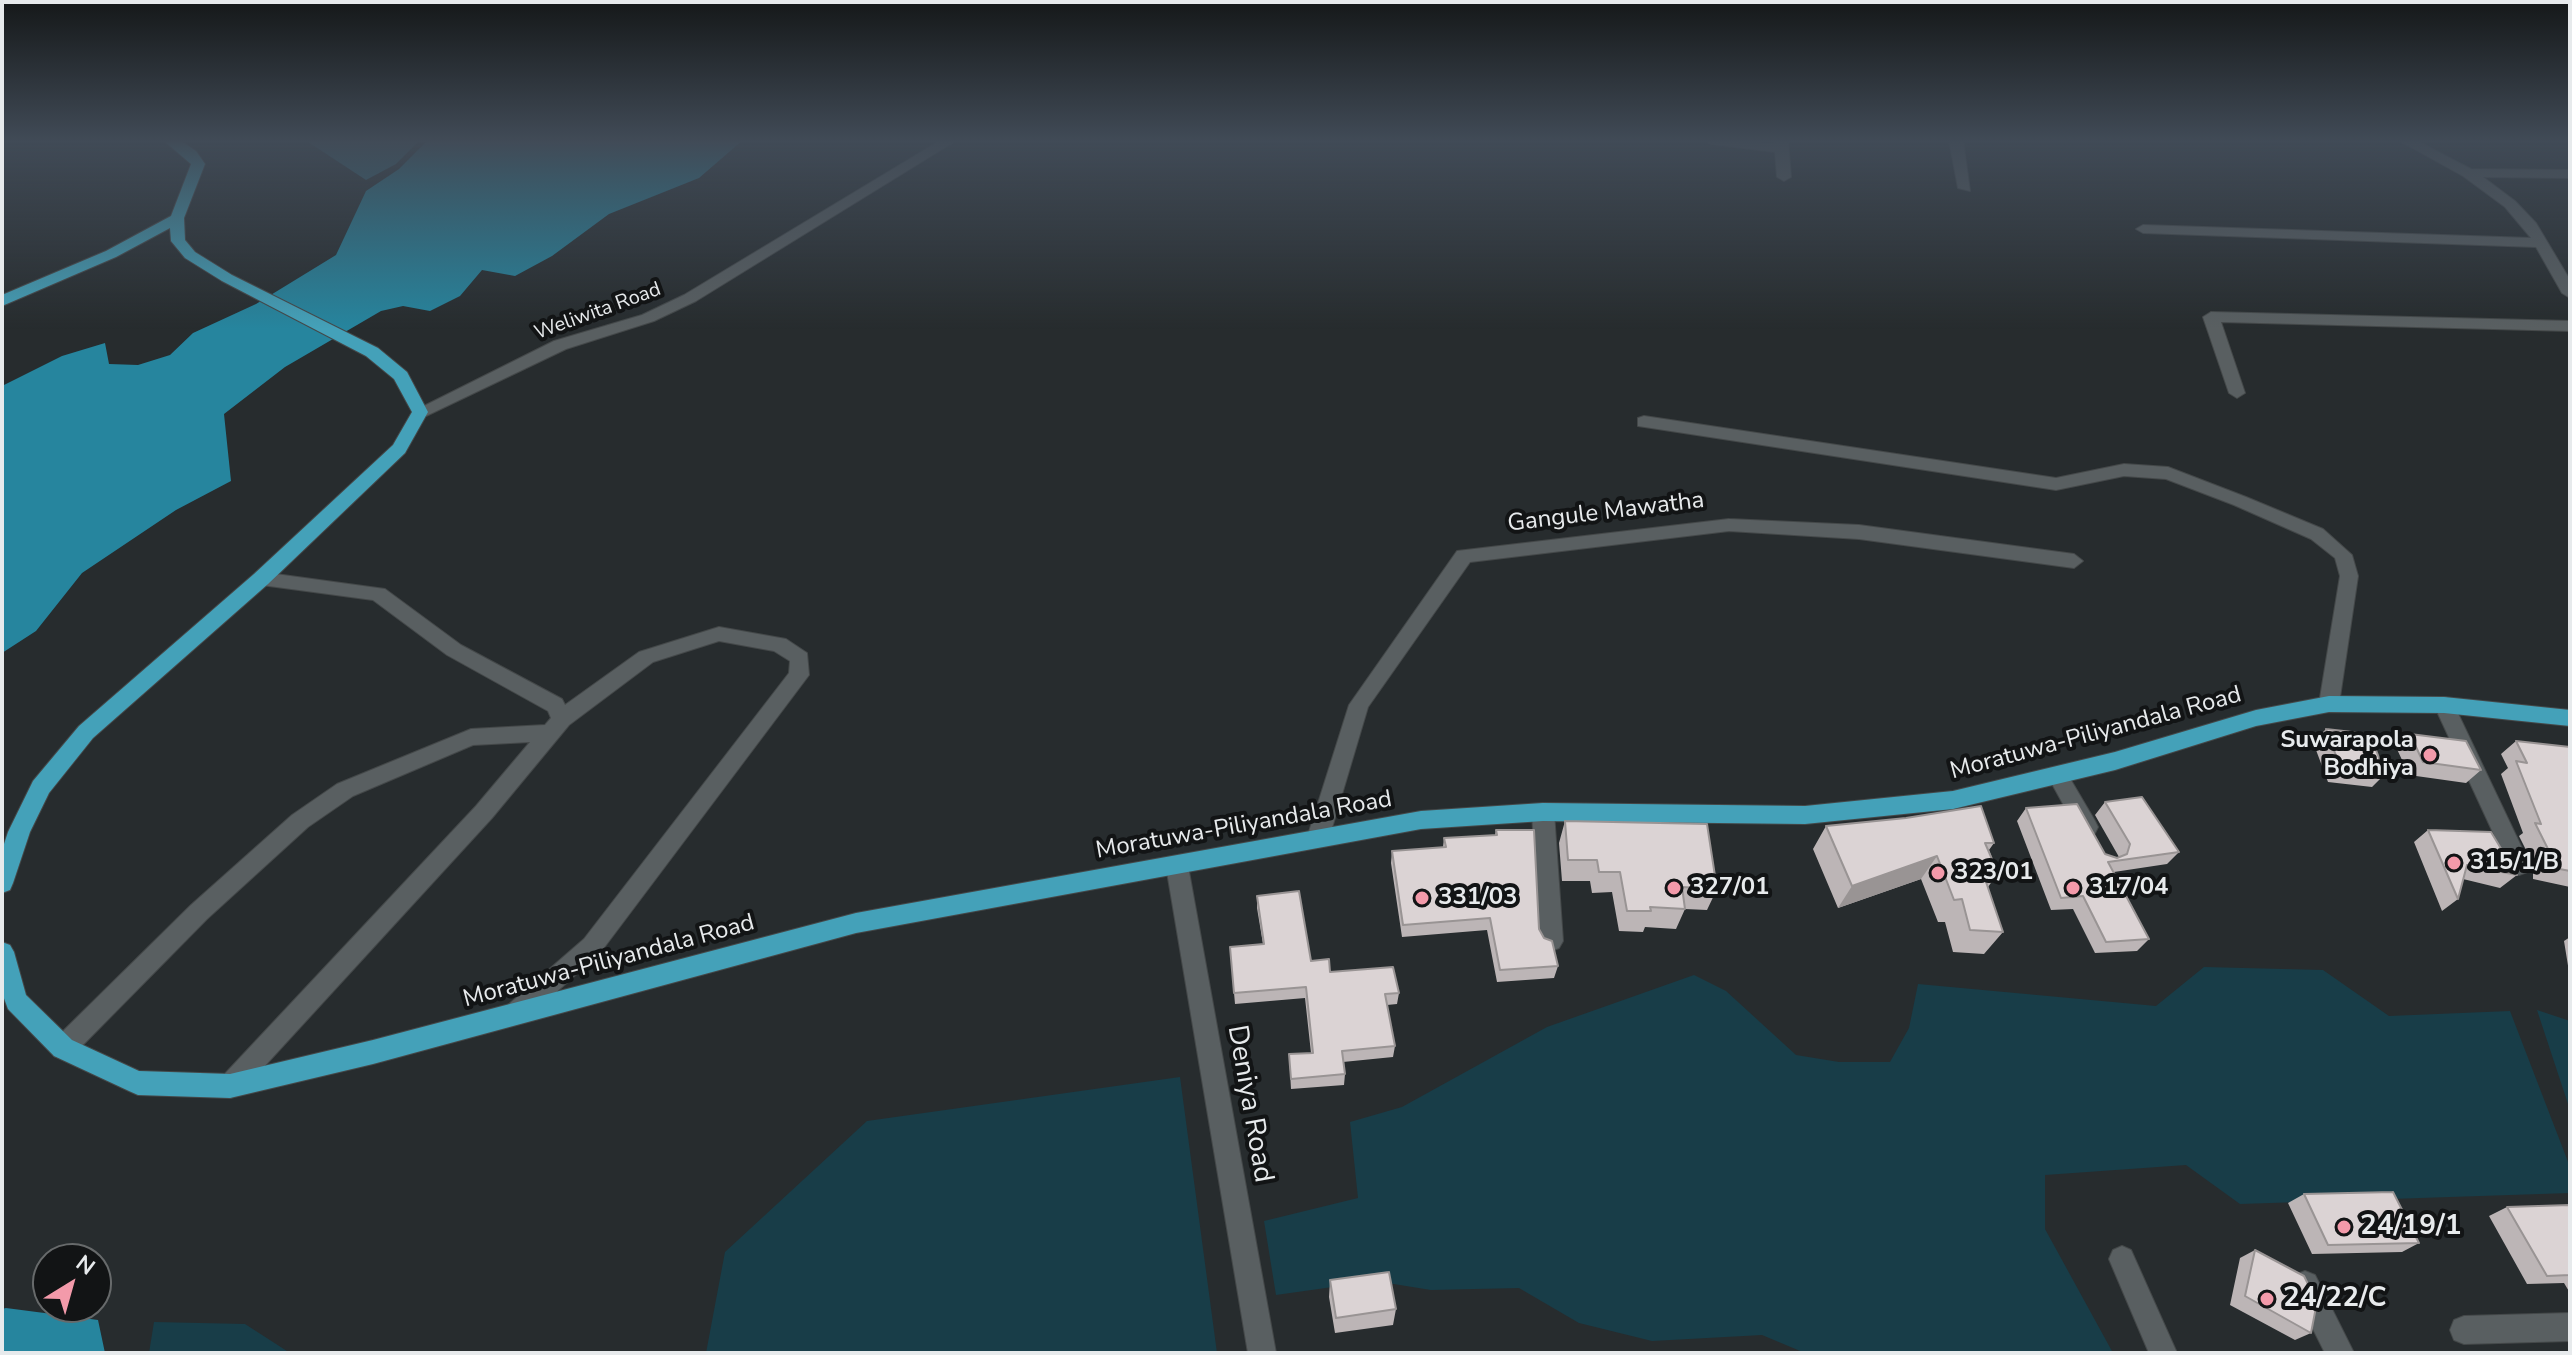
<!DOCTYPE html>
<style>
body{margin:0}
#map{position:relative;width:2572px;height:1355px;overflow:hidden;background:#272c2e;font-family:"Nunito Sans",sans-serif}
canvas{display:block}
.frame{position:absolute;inset:0;border:4px solid #e7eaec;pointer-events:none}
.north{position:absolute;left:32px;top:1243px;width:80px;height:80px;box-sizing:border-box;background:#121415;border:2px solid #676a6b;border-radius:50%;rotate:37deg;font-size:22px;font-weight:700;line-height:32px;text-align:center;color:#e7eaec}
.north::after{content:'';display:block;margin:auto;width:28px;height:36px;background:#f39aaa;clip-path:polygon(50% 0,100% 100%,50% 72%,0 100%)}
</style>
<div id="map">
<canvas width="2572" height="1355"></canvas>
<div class="frame"></div>
<div class="north">N</div>
</div>
<script>
const ctx = document.querySelector('canvas').getContext('2d');
ctx.lineJoin = 'round';
function paint(path, color) { ctx.fillStyle = color; ctx.fill(path, 'evenodd'); }
const toPath = rows => new Path2D(rows.map(r => 'M' + r).join(''));
function stroke(path, color, width, dash) { ctx.strokeStyle = color; ctx.lineWidth = width; ctx.lineCap = dash ? 'butt' : 'round'; ctx.setLineDash(dash || []); ctx.stroke(path); }
function drawText(font, color, halo, rows, align = 'center') {
  ctx.font = font + ' "Nunito Sans",sans-serif'; ctx.lineWidth = 8; ctx.setLineDash([]); ctx.textBaseline = 'middle'; ctx.strokeStyle = halo; ctx.fillStyle = color; for (const [text, x, y, turn = 0] of rows) {
    ctx.save(); ctx.translate(x, y); ctx.rotate((+turn || 0) * Math.PI / 180); ctx.textAlign = isNaN(turn) ? turn : align; if (halo) ctx.strokeText(text, 0, 0); ctx.fillText(text, 0, 0); ctx.restore();
  }
}
paint(toPath([
 [2204,967,2323,970,2389,1016,2510,1011,2570,1167,2570,1193,2240,1204,2186,1165,2045,1175,2045,1229,2113,1353,1805,1353,1762,1335,1652,1341,1579,1323,1519,1288,1431,1290,1375,1281,1276,1295,1264,1221,1358,1198,1350,1122,1402,1107,1547,1027,1694,975,1726,991,1796,1055,1839,1062,1890,1062,1909,1028,1918,984,2156,1006],
 [2537,1010,2570,1021,2570,1110],
 [1180,1077,1217,1353,706,1353,725,1252,867,1121],
 [154,1322,245,1324,290,1353,149,1353]
]), '#183d48');
paint(toPath([
 [305,140,420,140,396,164,366,180]
]), '#306e80');
paint(toPath([
 [428,140,743,140,699,178,609,214,552,256,515,276,482,270,460,296,430,311,403,306,381,311,285,367,224,414,231,481,176,510,82,573,36,631,2,653,2,386,62,356,105,343,109,364,138,365,170,355,193,333,256,304,336,255,366,191,399,169],
 [6,1308,98,1320,105,1353,2,1353,2,1309]
]), '#26859e');
const minor = toPath([
 [941,140,957,140,696,301,654,321,566,349,426,416,414,416,412,412,554,341,642,315,684,295,941,140],
 [1704,140,1774,144,1774,140,1788,140,1791,177,1784,181,1777,177,1775,152,1711,144,1704,140],
 [1949,140,1963,140,1970,191,1958,188,1949,140],
 [2398,140,2415,140,2471,169,2570,170,2570,178,2483,177,2515,201,2536,223,2570,280,2570,298,2562,293,2536,247,2143,233,2136,229,2143,225,2531,238,2505,207,2463,176,2398,140],
 [2211,312,2570,321,2570,331,2221,322,2245,393,2237,398,2229,393,2203,317,2211,312],
 [1644,416,2056,478,2124,464,2168,467,2246,497,2323,529,2352,555,2358,576,2339,704,2336,710,2329,712,2322,710,2319,704,2340,576,2335,558,2311,539,2234,505,2166,479,2124,476,2056,490,1638,426,1638,418,1644,416],
 [1729,519,1859,525,2074,554,2083,561,2074,568,1859,539,1729,531,1470,562,1368,707,1329,838,1326,845,1318,847,1310,845,1307,838,1349,705,1457,551,1729,519],
 [261,572,385,589,461,645,562,699,565,705,639,652,719,627,786,639,807,653,809,675,600,953,524,1021,516,1024,508,1021,504,1013,508,1005,584,939,789,673,790,661,774,651,719,641,653,662,569,725,492,818,239,1094,230,1098,221,1094,218,1086,221,1078,476,806,530,742,473,745,353,796,308,827,207,919,72,1056,63,1059,54,1056,51,1048,54,1040,191,905,292,815,337,784,471,729,545,725,551,718,548,711,447,655,373,600,254,584,252,579,261,572],
 [2444,697,2451,699,2454,705,2530,865,2527,872,2519,875,2511,872,2508,865,2434,705,2437,699,2444,697],
 [2058,767,2065,770,2095,821,2098,827,2095,833,2087,836,2079,833,2051,782,2047,776,2051,770,2058,767],
 [1543,803,1551,806,1554,812,1563,941,1559,948,1551,951,1543,948,1539,941,1532,812,1535,806,1543,803],
 [1177,856,1185,859,1188,866,1276,1353,1248,1353,1166,866,1169,859,1177,856],
 [2122,1246,2131,1250,2177,1353,2149,1353,2109,1259,2113,1250,2122,1246],
 [2305,1271,2315,1275,2354,1353,2325,1353,2291,1285,2295,1275,2305,1271],
 [2570,1313,2570,1341,2464,1344,2454,1340,2450,1330,2454,1320,2464,1316,2570,1313]
]);
const primary = toPath([
 [163,140,179,140,196,151,205,164,184,218,185,240,195,252,232,275,378,348,407,372,428,412,405,453,268,584,93,738,49,793,30,832,13,883,10,890,2,893,2,850,8,832,33,781,79,726,254,574,393,445,412,412,394,379,366,356,222,281,185,258,171,241,170,228,116,257,2,306,2,295,106,251,171,216,191,164,163,140],
 [2329,696,2444,697,2570,710,2570,726,2444,713,2329,712,2256,726,2115,770,1953,809,1805,824,1543,821,1421,829,856,933,373,1064,230,1098,138,1095,129,1091,54,1056,8,1009,2,993,2,942,10,945,14,952,26,995,72,1040,139,1071,230,1074,373,1040,856,913,1421,811,1543,803,1805,806,1953,791,2115,752,2256,710,2329,696]
]);
stroke(minor, '#444849', 2);
stroke(primary, '#444849', 2);
paint(minor, '#595f61');
paint(primary, '#44a1b9');
paint(toPath([
 [2326,729,2385,774,2372,787,2328,782,2313,742],
 [2410,734,2481,770,2466,783,2409,775,2396,747],
 [2516,741,2570,747,2570,887,2533,879,2533,864,2519,836,2523,833,2501,774,2508,768,2501,754],
 [2105,802,2179,852,2167,864,2114,872,2149,939,2137,951,2095,953,2073,909,2051,910,2017,821,2026,808,2105,854,2117,858,2119,857,2095,815],
 [1565,821,1717,889,1707,910,1685,909,1676,929,1645,927,1643,932,1619,931,1612,892,1592,893,1590,881,1562,881,1559,843],
 [1826,826,1994,843,1989,850,1998,873,1988,887,2003,932,1984,954,1953,952,1945,922,1938,922,1921,879,1838,908,1813,849],
 [1496,830,1539,929,1558,966,1554,978,1497,982,1487,930,1402,937,1391,863,1392,851,1443,847,1444,838,1495,835],
 [2428,830,2517,875,2500,888,2463,879,2458,899,2442,911,2414,842],
 [1257,896,1311,961,1330,972,1399,993,1397,1004,1387,1005,1395,1046,1393,1057,1343,1062,1345,1074,1344,1085,1291,1089,1289,1054,1311,1053,1305,998,1235,1004,1230,947,1263,944,1257,908],
 [2570,937,2570,978,2564,941],
 [2304,1194,2419,1243,2402,1252,2312,1254,2288,1203],
 [2570,1205,2570,1293,2564,1283,2527,1284,2489,1216,2507,1207],
 [2255,1250,2311,1333,2295,1340,2230,1305,2240,1258],
 [1330,1280,1396,1309,1393,1325,1335,1333,1329,1297]
]), '#bcb5b6');
paint(toPath([
 [1937,856,1921,879,1838,908,1852,886]
]), '#999494');
const building = toPath([
 [2326,729,2370,734,2385,774,2341,769,2326,729],
 [2410,734,2466,741,2481,770,2423,762,2410,734],
 [2516,741,2570,747,2570,871,2549,867,2549,851,2535,823,2541,824,2516,761,2527,763,2516,741],
 [2142,797,2179,852,2108,862,2149,939,2106,942,2083,896,2061,898,2026,808,2077,804,2105,854,2117,858,2127,854,2130,844,2105,802,2142,797],
 [1981,806,1994,843,1985,843,1998,873,1983,873,2003,932,1970,930,1962,899,1954,900,1937,856,1852,886,1826,826,1906,818,1981,806],
 [1565,821,1707,824,1717,889,1682,887,1685,909,1650,907,1651,911,1627,911,1620,872,1599,872,1597,860,1568,860,1565,821],
 [1496,830,1534,830,1539,929,1544,938,1552,941,1558,966,1500,970,1490,918,1403,925,1392,851,1446,847,1444,838,1497,835,1496,830],
 [2428,830,2491,832,2517,875,2467,865,2458,899,2428,830],
 [1299,891,1311,961,1329,959,1330,972,1393,967,1399,993,1385,994,1395,1046,1342,1051,1345,1074,1291,1079,1289,1054,1313,1053,1306,987,1234,993,1230,947,1264,944,1257,896,1299,891],
 [2393,1192,2419,1243,2328,1245,2304,1194,2393,1192],
 [2570,1205,2570,1275,2547,1276,2507,1207,2570,1205],
 [2255,1250,2304,1276,2317,1302,2311,1333,2245,1296,2255,1250],
 [1389,1272,1396,1309,1336,1318,1330,1280,1389,1272]
]);
paint(building, '#dbd3d4');
stroke(building, '#999494', 2);
const sky = ctx.createLinearGradient(0, 0, 0, 329);
sky.addColorStop(0, '#151819');
sky.addColorStop(0.43, '#414b57');
sky.addColorStop(1, '#414b5700');
ctx.fillStyle = sky;
ctx.fillRect(0, 0, 2572, 329);
for (const [x, y, r, color] of [
 [2430,755,8,"#f39aaa"],
 [2454,863,8,"#f39aaa"],
 [1938,873,8,"#f39aaa"],
 [1674,888,8,"#f39aaa"],
 [2073,888,8,"#f39aaa"],
 [1422,898,8,"#f39aaa"],
 [2344,1227,8,"#f39aaa"],
 [2267,1299,8,"#f39aaa"]
]) { const dot = new Path2D(); dot.arc(x, y, r, 0, 2 * Math.PI); ctx.fillStyle = color; ctx.fill(dot); stroke(dot, '#121415', 3); }
drawText('20px', '#e7eaec', '#121415', [
 ["Weliwita Road",598,312,-20]
]);
drawText('24px', '#e7eaec', '#121415', [
 ["Gangule Mawatha",1606,513,-7],
 ["Moratuwa-Piliyandala Road",2096,734,-15],
 ["Moratuwa-Piliyandala Road",1244,826,-10],
 ["Moratuwa-Piliyandala Road",609,962,-15]
]);
drawText('bold 24px', '#e7eaec', '#121415', [
 ["Suwarapola",2414,741,"right"],
 ["Bodhiya",2414,769,"right"],
 ["315/1/B",2470,863],
 ["323/01",1954,873],
 ["327/01",1690,888],
 ["317/04",2089,888],
 ["331/03",1438,898]
], 'left');
drawText('28px', '#e7eaec', '#121415', [
 ["Deniya Road",1249,1104,80]
]);
drawText('bold 28px', '#e7eaec', '#121415', [
 ["24/19/1",2360,1227],
 ["24/22/C",2283,1299]
], 'left');
</script>
